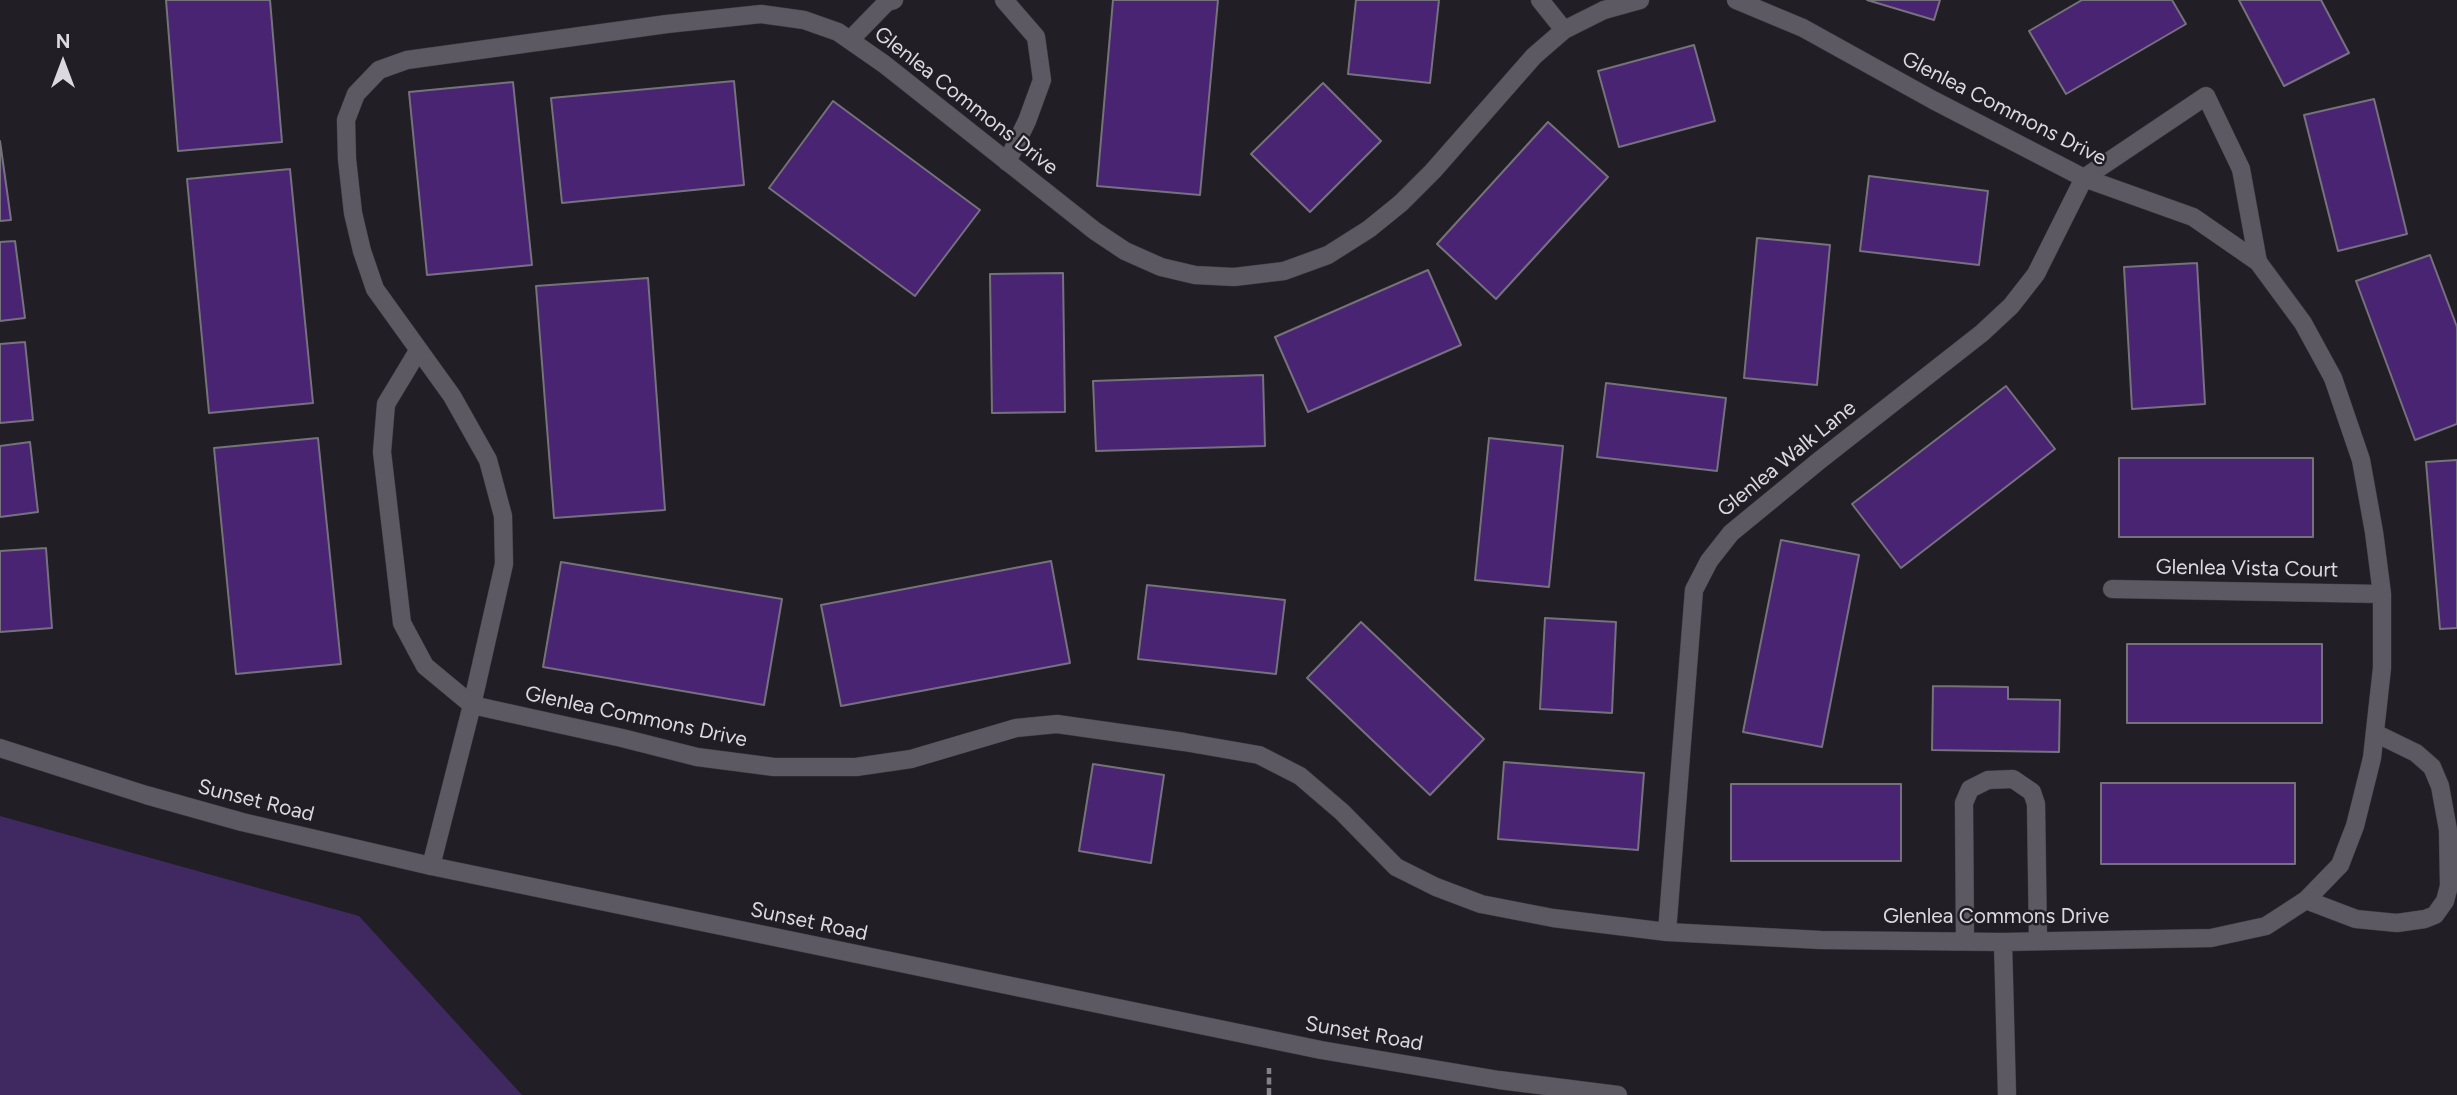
<!DOCTYPE html>
<style>
body{margin:0}
#map{position:relative;width:2457px;height:1095px;overflow:hidden;background:#211e26;font-family:Figtree,sans-serif}
canvas{display:block}
.north{position:absolute;left:28px;top:28px;width:70px;height:70px;-webkit-text-stroke:5px #211e26;paint-order:stroke;rotate:0deg;font-size:19px;font-weight:700;line-height:28px;text-align:center;color:#dbd9df}
.north::after{content:'';display:block;margin:auto;width:24px;height:32px;background:#dbd9df;clip-path:polygon(50% 0,100% 100%,50% 72%,0 100%)}
</style>
<div id="map">
<canvas width="2457" height="1095"></canvas>
<div class="north">N</div>
</div>
<script>
const ctx = document.querySelector('canvas').getContext('2d');
ctx.lineJoin = 'round';
function paint(path, color) { ctx.fillStyle = color; ctx.fill(path, 'evenodd'); }
const toPath = rows => new Path2D(rows.map(r => 'M' + r).join(''));
function stroke(path, color, width, dash) { ctx.strokeStyle = color; ctx.lineWidth = width; ctx.lineCap = dash ? 'butt' : 'round'; ctx.setLineDash(dash || []); ctx.stroke(path); }
function drawText(font, color, halo, rows, align = 'center') {
  ctx.font = font + ' Figtree,sans-serif'; ctx.lineWidth = 5; ctx.setLineDash([]); ctx.textBaseline = 'middle'; ctx.strokeStyle = halo; ctx.fillStyle = color; for (const [text, x, y, turn = 0] of rows) {
    ctx.save(); ctx.translate(x, y); ctx.rotate((+turn || 0) * Math.PI / 180); ctx.textAlign = isNaN(turn) ? turn : align; if (halo) ctx.strokeText(text, 0, 0); ctx.fillText(text, 0, 0); ctx.restore();
  }
}
paint(toPath([
 [0,816,359,916,522,1095,0,1095]
]), '#402960');
const building = toPath([
 [166,0,270,0,282,142,178,151,166,0],
 [1113,0,1218,0,1200,195,1097,186,1113,0],
 [1356,0,1439,0,1430,83,1348,74,1356,0],
 [1867,0,1940,0,1934,20,1867,0],
 [2082,0,2172,0,2186,24,2066,94,2029,31,2082,0],
 [2239,0,2321,0,2349,53,2284,86,2239,0],
 [1694,45,1715,121,1619,147,1598,71,1694,45],
 [734,81,744,185,562,203,551,98,734,81],
 [513,82,532,265,427,275,409,92,513,82],
 [1323,83,1381,141,1310,212,1251,154,1323,83],
 [2374,99,2407,234,2338,251,2304,115,2374,99],
 [833,101,980,210,915,296,769,188,833,101],
 [1548,122,1608,177,1496,299,1437,244,1548,122],
 [0,141,11,220,0,221,0,141],
 [290,169,313,403,209,413,187,179,290,169],
 [1869,176,1988,191,1979,265,1860,251,1869,176],
 [1757,238,1830,245,1817,385,1744,378,1757,238],
 [15,241,25,318,0,321,0,242,15,241],
 [2430,255,2457,327,2457,424,2415,440,2356,281,2430,255],
 [2197,263,2205,404,2132,409,2124,267,2197,263],
 [1428,270,1461,345,1308,412,1275,337,1428,270],
 [1063,273,1065,412,992,413,990,274,1063,273],
 [648,278,665,510,554,518,536,286,648,278],
 [25,342,33,420,0,423,0,344,25,342],
 [1263,375,1265,446,1096,451,1093,381,1263,375],
 [1606,383,1726,398,1717,471,1597,457,1606,383],
 [2006,386,2055,449,1901,568,1852,504,2006,386],
 [318,438,341,664,236,674,214,448,318,438],
 [1489,438,1563,446,1549,587,1475,580,1489,438],
 [30,442,38,512,0,517,0,446,30,442],
 [2119,458,2313,458,2313,537,2119,537,2119,458],
 [2457,460,2457,628,2440,629,2426,462,2457,460],
 [1781,540,1859,555,1822,747,1743,732,1781,540],
 [46,548,52,628,0,632,0,551,46,548],
 [1051,561,1070,663,841,706,821,605,1051,561],
 [561,562,782,599,764,705,543,667,561,562],
 [1147,585,1285,600,1276,674,1138,659,1147,585],
 [1545,618,1616,622,1612,713,1540,709,1545,618],
 [1361,622,1484,739,1430,795,1307,678,1361,622],
 [2127,644,2322,644,2322,723,2127,723,2127,644],
 [1933,686,2008,687,2008,699,2060,700,2059,752,1932,750,1933,686],
 [1504,762,1644,773,1638,850,1498,839,1504,762],
 [1093,764,1164,775,1151,863,1079,851,1093,764],
 [2101,783,2295,783,2295,864,2101,864,2101,783],
 [1731,784,1901,784,1901,861,1731,861,1731,784]
]);
paint(building, '#492473');
stroke(building, '#75727c', 2);
const service = toPath([
 [2084,178,2206,96,2241,169,2258,262],
 [2306,900,2356,919,2397,923,2425,919,2435,915,2445,901,2449,886,2448,830,2440,786,2432,767,2416,753,2375,733],
 [1965,941,1964,803,1970,789,1988,780,2013,779,2032,792,2036,804,2038,941]
]);
const minor = toPath([
 [1004,0,1036,37,1042,80,1027,121,1007,162],
 [1540,0,1564,30],
 [850,40,887,2,894,0],
 [418,351,386,404,382,452,402,623,425,666,472,705,622,738,697,757,774,767,856,767,911,759,1016,728,1057,724,1184,742,1259,755,1300,776,1342,812,1396,867,1436,887,1481,904,1553,918,1667,932,1821,940,2003,942,2211,938,2266,926,2306,900,2340,865,2355,826,2372,758,2382,668,2382,594,2374,532,2361,460,2333,378,2303,323,2258,262,2193,217,2084,178,1933,100,1803,28,1736,0],
 [2112,589,2382,594],
 [431,866,472,705,504,564,503,516,488,460,452,396,375,289,362,251,353,213,347,159,346,120,356,94,379,70,407,60,667,24,761,14,804,20,838,32,884,64,1095,231,1125,251,1161,267,1195,275,1234,277,1284,271,1328,255,1369,229,1401,203,1433,171,1534,56,1564,30,1604,10,1640,0],
 [1667,932,1694,590,1709,561,1731,533,1820,460,1982,333,2011,306,2036,274,2084,178],
 [2003,942,2007,1095]
]);
const secondary = toPath([
 [0,748,146,795,242,822,431,866,1321,1050,1499,1080,1618,1095]
]);
stroke(service, '#3d3a41', 19);
stroke(minor, '#3d3a41', 19);
stroke(secondary, '#3d3a41', 19);
stroke(toPath([
 [1269,1095,1269,1068]
]), '#848289', 4.5, [7, 3.5]);
stroke(service, '#5c5963', 18);
stroke(minor, '#5c5963', 18);
stroke(secondary, '#5c5963', 18);
drawText('21px', '#dbd9df', '#211e26', [
 ["Glenlea Commons Drive",966,101,38],
 ["Glenlea Commons Drive",2004,109,27],
 ["Glenlea Walk Lane",1787,459,-39],
 ["Glenlea Vista Court",2247,569,1],
 ["Glenlea Commons Drive",636,717,12],
 ["Sunset Road",256,801,14],
 ["Glenlea Commons Drive",1996,917],
 ["Sunset Road",809,922,12],
 ["Sunset Road",1364,1034,10]
]);
</script>
